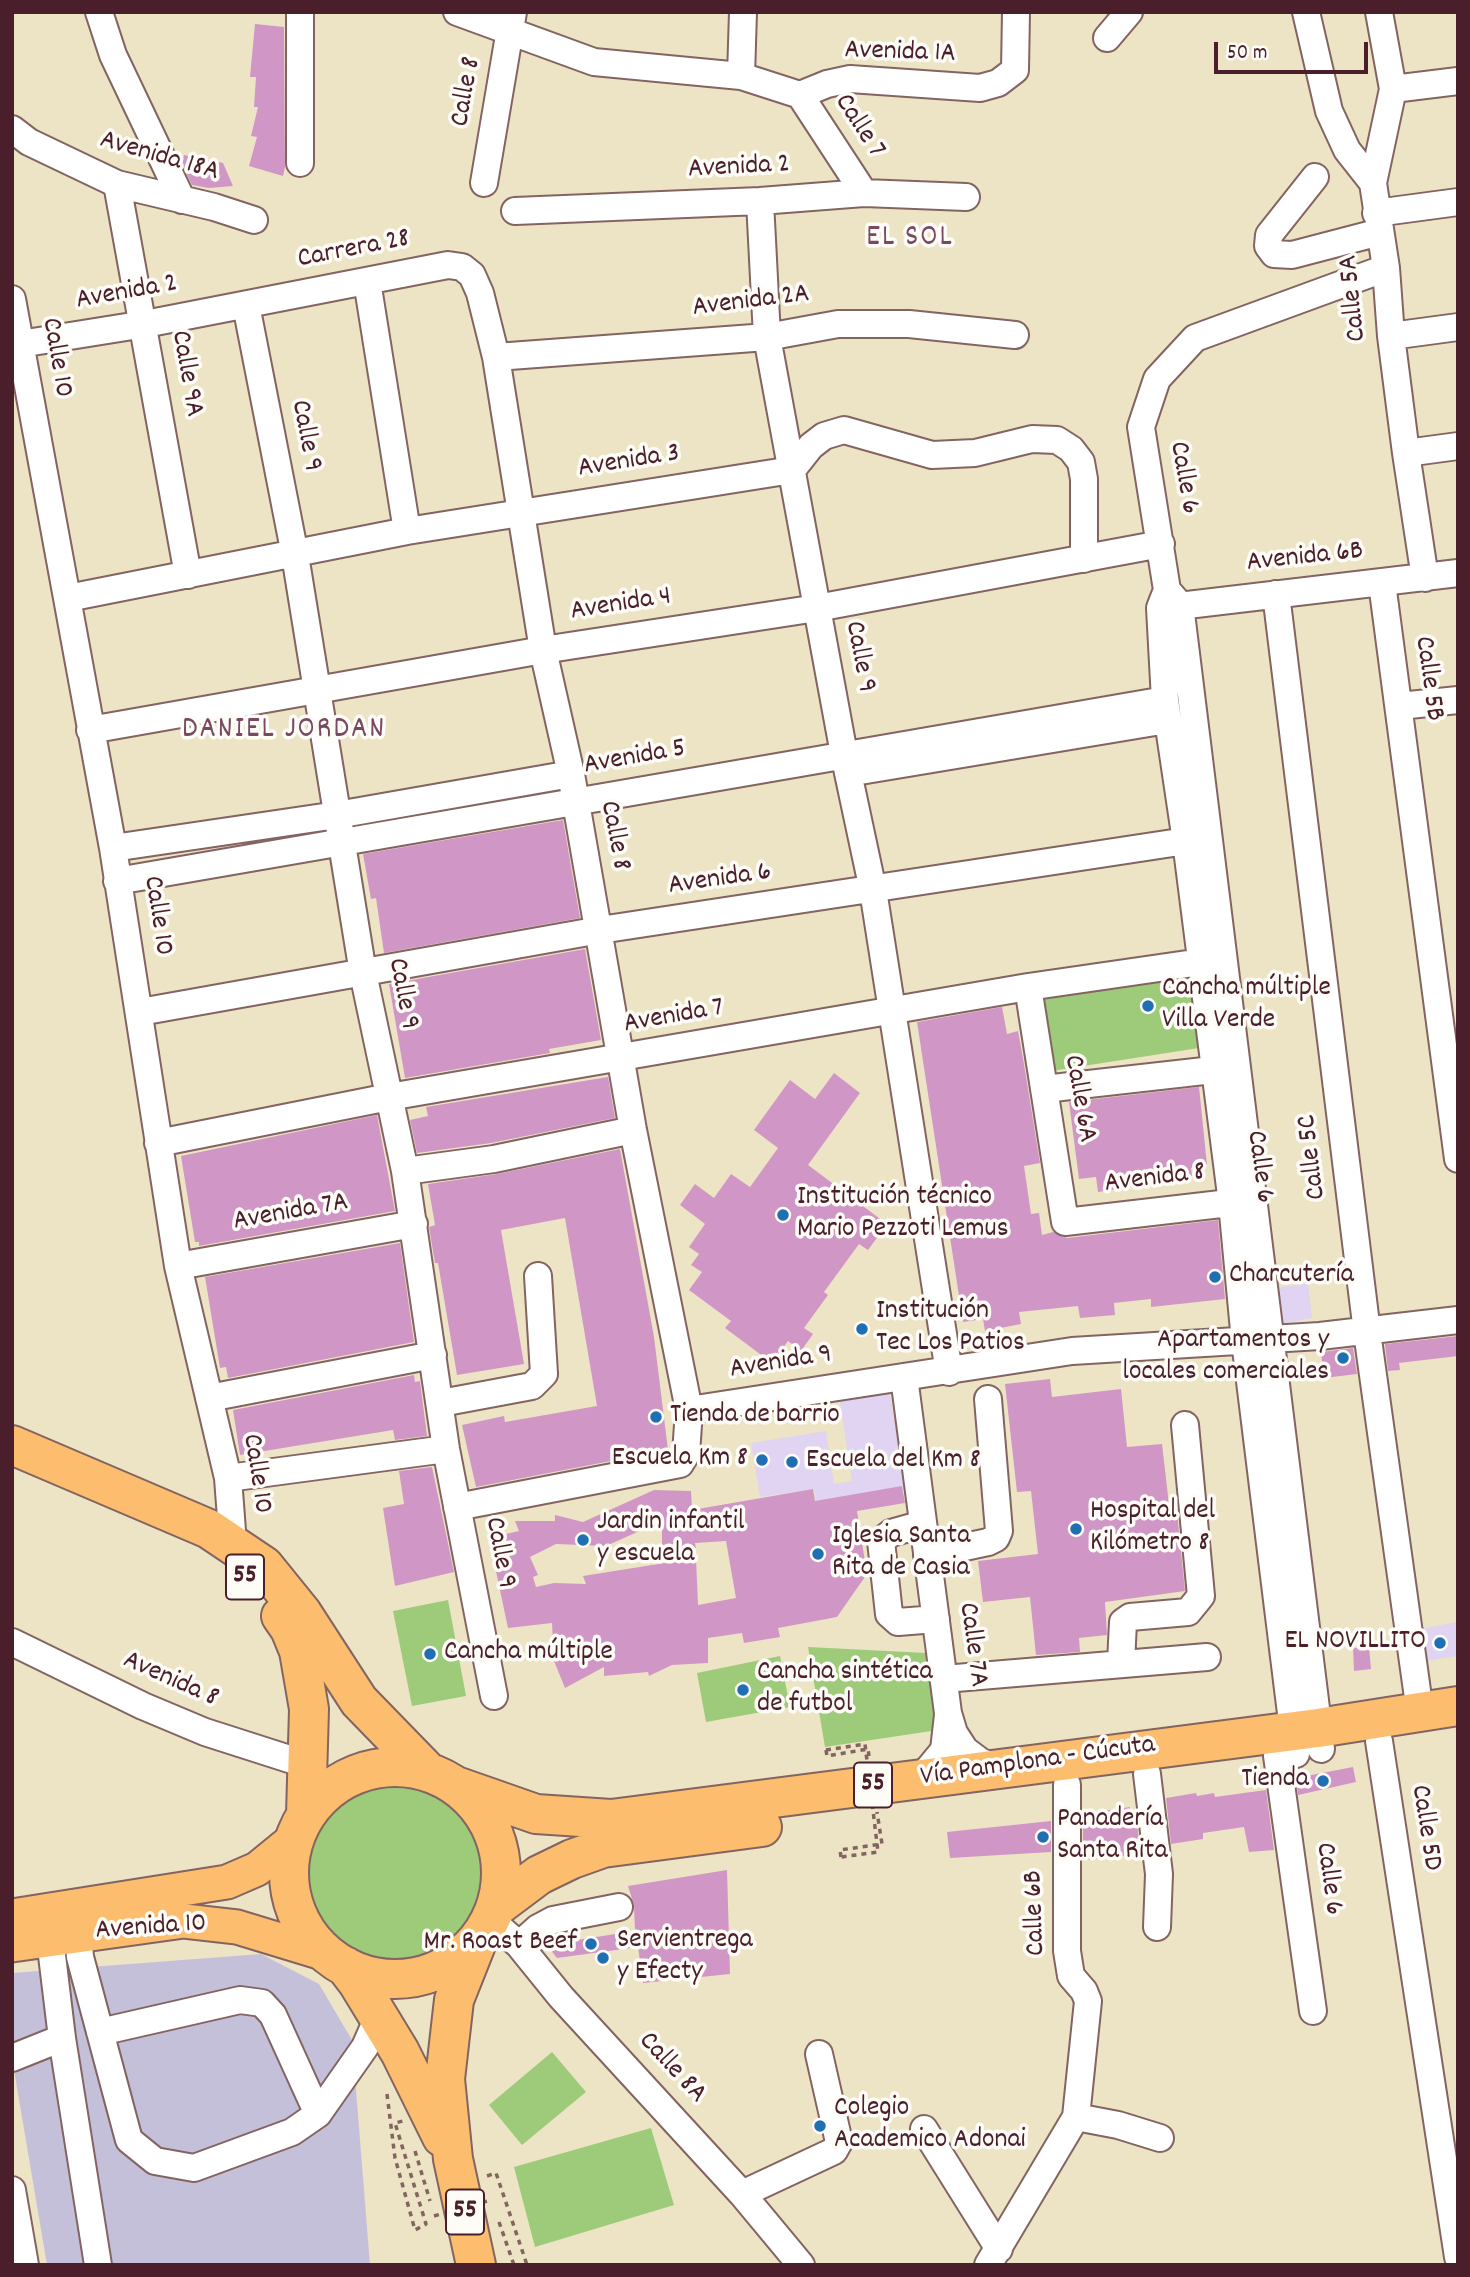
<!DOCTYPE html>
<meta charset="utf-8">
<style>
body{margin:0}
#map{position:relative;width:1470px;height:2277px;overflow:hidden;background:#ede4c5;font-family:Dekko,sans-serif}
canvas{display:block}
.frame{position:absolute;inset:0;border:14px solid #4a1f2b;pointer-events:none}
.scale{position:absolute;left:1214px;top:42px;width:154px;height:32px;box-sizing:border-box;border:4px solid #4a1f2b;border-top:0;padding-left:9px;font-size:21px;line-height:24px;white-space:nowrap;color:#4a1f2b;-webkit-text-stroke:5px #fdfcf7;paint-order:stroke}
</style>
<div id="map">
<canvas width="1470" height="2277"></canvas>
<div class="frame"></div>
<div class="scale">50 m</div>
</div>
<script>
const ctx = document.querySelector('canvas').getContext('2d');
ctx.lineJoin = 'round';
function paint(path, color) { ctx.fillStyle = color; ctx.fill(path, 'evenodd'); }
const toPath = rows => new Path2D(rows.map(r => 'M' + r).join(''));
function stroke(path, color, width, dash) { ctx.strokeStyle = color; ctx.lineWidth = width; ctx.lineCap = dash ? 'butt' : 'round'; ctx.setLineDash(dash || []); ctx.stroke(path); }
function drawText(font, color, halo, rows, align = 'center') {
  ctx.font = font + ' Dekko,sans-serif'; ctx.lineWidth = 7; ctx.setLineDash([]); ctx.textBaseline = 'middle'; ctx.strokeStyle = halo; ctx.fillStyle = color; for (const [text, x, y, turn = 0] of rows) {
    ctx.save(); ctx.translate(x, y); ctx.rotate((+turn || 0) * Math.PI / 180); ctx.textAlign = isNaN(turn) ? turn : align; if (halo) ctx.strokeText(text, 0, 0); ctx.fillText(text, 0, 0); ctx.restore();
  }
}
paint(toPath([
 [1308,1283,1312,1318,1278,1325,1274,1288],
 [889,1388,906,1489,816,1503,814,1489,760,1497,751,1443,826,1431,834,1484,852,1481,839,1396],
 [1457,1622,1458,1656,1425,1661,1421,1629]
]), '#e1d4f3');
paint(toPath([
 [261,1954,319,1984,352,2040,370,2265,47,2265,12,2058,12,1973]
]), '#c5c0da');
paint(toPath([
 [1189,966,1199,1048,1051,1071,1040,989],
 [448,1600,466,1696,412,1706,393,1611],
 [808,1647,927,1653,938,1730,825,1747],
 [780,1656,790,1707,706,1722,697,1673],
 '307 1872a88 88 0 1 1 176 0a88 88 0 1 1-176 0Z',
 [552,2052,586,2092,522,2145,489,2105],
 [651,2128,674,2205,535,2247,514,2167]
]), '#9dcb7a');
paint(toPath([
 [255,24,284,27,285,167,283,176,249,166,257,137,251,136,258,107,254,107,256,77,250,77],
 [184,155,223,163,233,186,209,188,192,185,182,164],
 [563,820,580,918,384,953,376,898,371,899,363,854],
 [585,949,601,1040,549,1049,550,1053,405,1078,389,984],
 [1002,1007,1007,1034,1018,1031,1023,1058,1040,1163,1024,1166,1031,1214,1039,1213,1042,1235,1053,1232,1067,1238,1218,1220,1225,1299,1151,1307,1151,1299,1114,1303,1115,1315,1080,1318,1078,1306,1019,1312,1021,1324,985,1331,983,1319,963,1322,917,1022],
 [834,1073,860,1093,808,1165,887,1224,868,1250,859,1244,824,1292,828,1295,804,1328,813,1334,801,1351,788,1341,772,1363,725,1328,731,1321,689,1290,702,1272,691,1265,699,1254,689,1247,705,1224,680,1205,695,1184,714,1198,731,1174,750,1187,778,1148,754,1130,790,1080,815,1099],
 [608,1077,615,1118,491,1143,417,1153,410,1120,428,1116,426,1107],
 [1199,1087,1207,1165,1191,1168,1192,1176,1117,1185,1118,1189,1098,1192,1096,1177,1079,1179,1069,1102],
 [377,1115,395,1211,199,1246,199,1242,195,1242,181,1156],
 [620,1149,654,1337,668,1450,476,1487,462,1425,504,1416,505,1422,597,1406,565,1218,501,1230,524,1364,457,1375,438,1263,435,1263,429,1227,435,1225,428,1184,497,1174],
 [400,1243,414,1342,228,1378,226,1367,220,1368,205,1277],
 [1458,1336,1458,1356,1399,1363,1400,1370,1388,1371,1385,1344],
 [1353,1348,1357,1374,1324,1378,1321,1352],
 [414,1375,415,1382,420,1381,427,1436,395,1440,393,1430,240,1455,233,1410],
 [1050,1379,1052,1397,1121,1389,1127,1447,1162,1444,1170,1513,1177,1512,1185,1591,1105,1602,1107,1635,1079,1638,1080,1652,1036,1655,1030,1597,983,1602,978,1561,1038,1554,1031,1491,1017,1492,1005,1384],
 [432,1467,454,1572,395,1586,383,1508,404,1504,399,1471],
 [902,1486,905,1503,857,1511,867,1574,837,1617,778,1628,780,1637,744,1643,742,1633,708,1638,708,1663,672,1665,649,1676,648,1672,604,1676,604,1667,565,1688,554,1661,552,1623,508,1628,494,1562,501,1561,497,1536,519,1531,515,1521,555,1521,555,1515,583,1522,654,1490,691,1491,692,1510,813,1489,815,1501],
 [662,1521,662,1547,696,1548,695,1543,726,1541,736,1598,698,1605,696,1558,583,1576,586,1584,554,1583,536,1587,533,1577,538,1575,530,1557,556,1544,606,1546],
 [1369,1646,1371,1669,1354,1671,1353,1648],
 [1353,1767,1356,1782,1298,1795,1296,1778],
 [1266,1790,1274,1850,1249,1852,1244,1827,1203,1833,1203,1839,1171,1844,1166,1798,1196,1793,1197,1796,1214,1793,1215,1797],
 [1130,1807,1130,1815,1136,1814,1141,1859,1137,1860,1135,1855,1083,1860,1083,1814],
 [1051,1821,1051,1852,950,1858,947,1832],
 [727,1870,730,1974,643,1983,638,1947,557,1958,545,1943,568,1933,570,1941,635,1931,634,1905,628,1886]
]), '#d097c6');
const minor = toPath([
 [99,12,113,55,182,200],
 [300,12,300,163],
 [457,12,594,62,741,76,800,95,827,84,850,79,980,88,998,83,1015,70,1016,12],
 [1306,12,1329,111,1347,150,1373,183],
 [1379,12,1393,89,1373,183,1386,268,1391,336,1406,453,1425,578],
 [1107,38,1129,12],
 [741,76,743,12],
 [1393,89,1458,81],
 [800,95,864,193],
 [12,129,29,142,117,184,214,207,254,220],
 [1315,177,1269,235,1268,246,1274,254,1292,255,1380,232],
 [484,183,513,12],
 [117,184,188,575],
 [760,201,767,337,844,754,873,890,949,1372],
 [515,211,760,201,864,193,966,197],
 [1376,213,1458,202],
 [367,281,407,531],
 [12,299,113,848,178,1266,228,1478,233,1544],
 [246,305,295,555,363,973,405,1171,446,1449,494,1696],
 [1391,336,1458,327],
 [20,344,145,324,448,265,462,267,472,275,480,293,496,357,543,650,571,774,633,1130,689,1410,686,1454,680,1464,457,1507],
 [496,357,767,337,838,324,909,324,1015,335],
 [1406,453,1458,446],
 [1382,583,1458,1159],
 [1167,590,1180,605,1321,1749],
 [1276,594,1367,1332,1420,1712],
 [68,598,407,531,792,470,811,446,824,436,844,430,932,455,975,453,1032,439,1057,440,1071,449,1081,462,1084,479,1084,559],
 [1162,608,1458,573],
 [1399,706,1458,700],
 [90,730,543,650,817,608,1161,544],
 [848,773,1167,720],
 [113,848,337,815,571,774],
 [117,881,1165,700],
 [1028,987,1065,1222,1247,1201],
 [140,1012,600,930,1186,841],
 [1044,1089,1213,1070],
 [158,1143,389,1097,1028,987,1201,962],
 [405,1171,494,1159,633,1130],
 [178,1266,414,1224],
 [904,1377,948,1713,954,1733,965,1750,981,1762,1000,1768],
 [209,1398,433,1355],
 [441,1403,532,1386,544,1374,538,1276],
 [689,1410,1072,1351,1320,1336,1458,1320],
 [228,1478,446,1449],
 [923,1524,891,1533,881,1541,889,1614,898,1622,936,1619],
 [927,1555,988,1542,996,1538,999,1531,988,1399],
 [12,1642,143,1706,205,1732,308,1765],
 [1121,1663,1123,1622,1130,1617,1188,1612,1201,1596,1185,1425],
 [944,1679,1207,1657],
 [1379,1741,1458,2257],
 [1296,1754,1245,1341,1232,1203,1186,841,1165,700,1160,608,1167,590,1141,427,1157,379,1195,338,1386,268],
 [1277,1756,1313,2011],
 [1147,1774,1159,1874,1157,1927],
 [920,1779,944,1750,948,1715],
 [491,1920,519,1945,561,1997,742,2194,801,2265],
 [78,1935,80,1957,129,2140,155,2161,194,2168,292,2132,318,2114,365,2047,379,2015],
 [50,1939,62,2038,98,2265],
 [519,1945,538,1928,553,1920,619,1907],
 [100,2032,240,2000,262,2003,273,2015,318,2114],
 [12,2058,62,2038],
 [1076,2117,1118,2125,1160,2138],
 [924,2129,999,2249],
 [12,2190,25,2265],
 [742,2194,834,2151,839,2142,819,2054],
 [988,2265,1076,2117,1088,2001,1084,1991,1071,1976,1067,1951,1067,1785]
]);
const major = toPath([
 [12,1916,227,1882,257,1869,295,1838],
 [12,1945,184,1921,237,1927,329,1955]
]);
const highway = toPath([
 [12,1445,209,1529,264,1566,302,1613,359,1701,428,1772],
 [281,1616,290,1629,299,1651,309,1709,306,1815],
 '289 1873a106 106 0 1 1 212 0a106 106 0 1 1-212 0Z',
 [456,1786,536,1814,611,1819,1318,1728,1458,1706],
 [495,1908,539,1875,572,1859,603,1848,762,1827],
 [345,1966,358,1983,400,2052,442,2137],
 [476,2265,453,2159,445,2079,454,2000,477,1942]
]);
stroke(minor, '#836461', 30);
stroke(major, '#836461', 37);
stroke(highway, '#836461', 42);
stroke(toPath([
 [826,1750,827,1756,868,1749,869,1756],
 [841,1857,840,1850,882,1844,877,1812],
 [387,2094,395,2158,415,2230,426,2224,395,2123,403,2121],
 [415,2151,430,2201],
 [487,2176,496,2173,527,2265],
 [499,2222,514,2265]
]), '#836461', 3.5, [5, 5]);
stroke(minor, '#fff', 26);
stroke(major, '#fcbd6f', 33);
stroke(highway, '#fcbd6f', 38);
stroke(toPath([
 [826,1750,865,1744,878,1852,841,1857],
 [434,2216,491,2200]
]), '#836461', 3.5, [5, 5]);
for (const [x, y, r, color] of [
 [1148,1006,7,"#1f6fb2"],
 [783,1215,7,"#1f6fb2"],
 [1215,1277,7,"#1f6fb2"],
 [862,1329,7,"#1f6fb2"],
 [1343,1358,7,"#1f6fb2"],
 [656,1417,7,"#1f6fb2"],
 [762,1460,7,"#1f6fb2"],
 [792,1462,7,"#1f6fb2"],
 [1076,1529,7,"#1f6fb2"],
 [583,1540,7,"#1f6fb2"],
 [818,1554,7,"#1f6fb2"],
 [1440,1643,7,"#1f6fb2"],
 [430,1654,7,"#1f6fb2"],
 [743,1690,7,"#1f6fb2"],
 [1323,1781,7,"#1f6fb2"],
 [1043,1837,7,"#1f6fb2"],
 [591,1944,7,"#1f6fb2"],
 [603,1958,7,"#1f6fb2"],
 [820,2126,7,"#1f6fb2"]
]) { const dot = new Path2D(); dot.arc(x, y, r, 0, 2 * Math.PI); ctx.fillStyle = color; ctx.fill(dot); stroke(dot, '#fdfcf7', 2.5); }
for (const [x, y, w] of [
 [245,1577,38],
 [873,1785,38],
 [465,2212,38]
]) { const box = new Path2D(); box.roundRect(x - w / 2, y - 22.5, w, 45, 5); ctx.fillStyle = '#fdfcf7'; ctx.fill(box); stroke(box, '#4a1f2b', 2); }
drawText('bold 26px', '#4a1f2b', null, [
 ["55",245,1577],
 ["55",873,1785],
 ["55",465,2212]
]);
drawText('28px', '#4a1f2b', '#fdfcf7', [
 ["Avenida 1A",900,54,2],
 ["Calle 8",468,92,-80],
 ["Calle 7",858,127,57],
 ["Avenida 18A",159,158,16],
 ["Avenida 2",739,169,-3],
 ["Carrera 28",354,251,-11],
 ["Avenida 2",127,294,-10],
 ["Calle 5A",1355,298,-96],
 ["Avenida 2A",751,303,-7],
 ["Calle 10",55,358,80],
 ["Calle 9A",185,374,80],
 ["Calle 9",304,436,79],
 ["Avenida 3",629,463,-9],
 ["Calle 6",1182,478,80],
 ["Avenida 6B",1305,559,-6],
 ["Avenida 4",621,606,-9],
 ["Calle 9",858,657,79],
 ["Calle 5B",1427,679,82],
 ["Avenida 5",635,759,-10],
 ["Calle 8",613,836,79],
 ["Avenida 6",720,881,-8],
 ["Calle 10",156,916,81],
 ["Calle 9",401,994,79],
 ["Avenida 7",674,1018,-10],
 ["Calle 6A",1078,1099,80],
 ["Calle 5C",1314,1157,-97],
 ["Calle 6",1258,1167,82],
 ["Avenida 8",1155,1180,-7],
 ["Avenida 7A",291,1214,-10],
 ["Avenida 9",781,1364,-9],
 ["Calle 10",255,1474,81],
 ["Calle 9",498,1553,79],
 ["Calle 7A",971,1645,82],
 ["Avenida 8",170,1681,24],
 ["Vía Pamplona - Cúcuta",1038,1763,-8],
 ["Calle 5D",1424,1828,81],
 ["Calle 6",1327,1879,82],
 ["Calle 6B",1037,1913,-92],
 ["Avenida 10",151,1929,-4],
 ["Calle 8A",671,2069,47]
]);
drawText('28px', '#4a1f2b', '#fdfcf7', [
 ["Cancha múltiple",1162,990],
 ["Villa Verde",1162,1022],
 ["Institución técnico",797,1199],
 ["Mario Pezzoti Lemus",797,1231],
 ["Charcutería",1229,1277],
 ["Institución",876,1313],
 ["Tec Los Patios",876,1345],
 ["Apartamentos y",1329,1342,"right"],
 ["locales comerciales",1329,1374,"right"],
 ["Tienda de barrio",670,1417],
 ["Escuela Km 8",748,1460,"right"],
 ["Escuela del Km 8",806,1462],
 ["Hospital del",1090,1513],
 ["Kilómetro 8",1090,1545],
 ["Jardin infantil",597,1524],
 ["y escuela",597,1556],
 ["Iglesia Santa",832,1538],
 ["Rita de Casia",832,1570],
 ["EL NOVILLITO",1426,1643,"right"],
 ["Cancha múltiple",444,1654],
 ["Cancha sintética",757,1674],
 ["de futbol",757,1706],
 ["Tienda",1309,1781,"right"],
 ["Panadería",1057,1821],
 ["Santa Rita",1057,1853],
 ["Servientrega",617,1942],
 ["y Efecty",617,1974],
 ["Mr. Roast Beef",577,1944,"right"],
 ["Colegio",834,2110],
 ["Academico Adonai",834,2142]
], 'left');
ctx.letterSpacing = '2px';
drawText('30px', '#794961', '#fdfcf7', [
 ["EL SOL",910,240],
 ["DANIEL JORDAN",284,732]
]);
ctx.letterSpacing = '0px';
</script>
